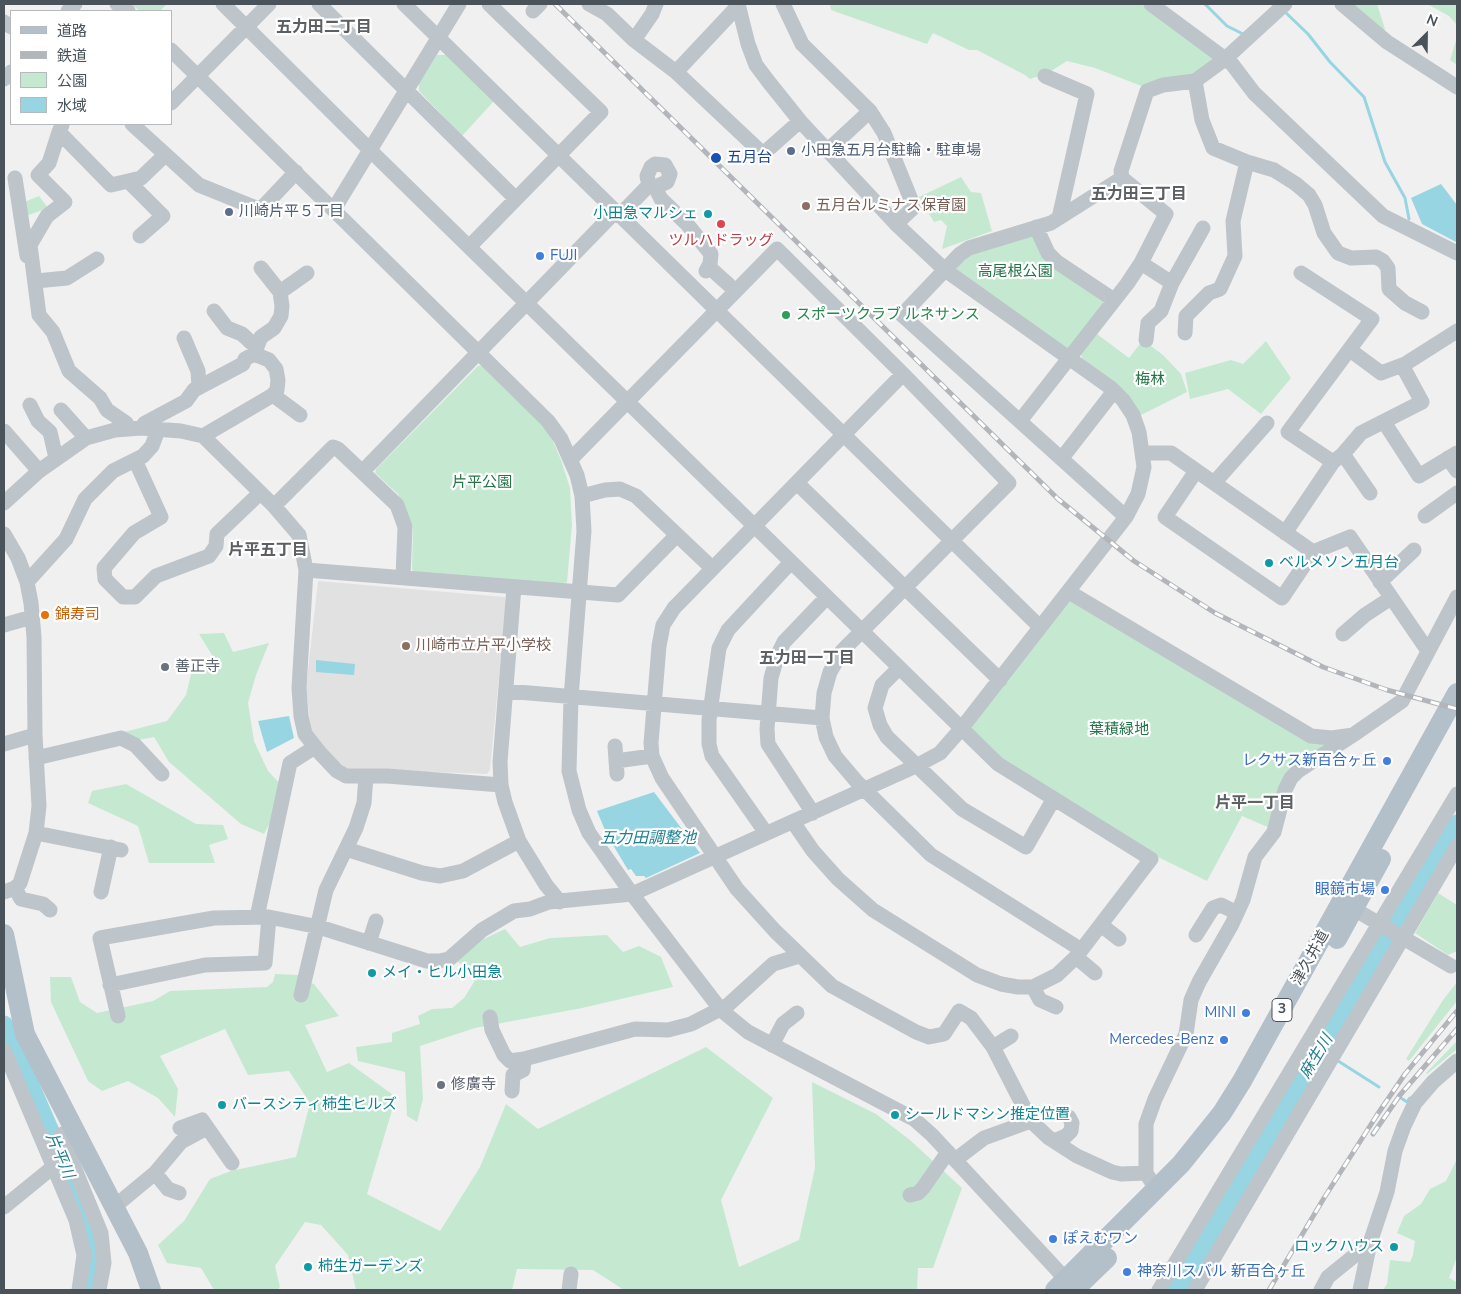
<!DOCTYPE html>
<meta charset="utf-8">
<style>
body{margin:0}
#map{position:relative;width:1461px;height:1294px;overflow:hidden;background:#f1f0f0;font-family:"Nunito Sans","Noto Sans JP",sans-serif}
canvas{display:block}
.frame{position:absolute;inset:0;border:5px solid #4a535a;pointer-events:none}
.legend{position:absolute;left:10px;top:10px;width:162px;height:115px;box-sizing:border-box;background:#fff;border:1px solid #b7babd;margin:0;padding:6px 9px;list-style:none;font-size:15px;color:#4a535a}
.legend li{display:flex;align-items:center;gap:10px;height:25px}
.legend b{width:25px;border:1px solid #b7babd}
.north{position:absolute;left:1401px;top:10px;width:50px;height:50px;-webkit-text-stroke:4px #fff;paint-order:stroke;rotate:23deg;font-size:14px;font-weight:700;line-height:20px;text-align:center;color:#4a535a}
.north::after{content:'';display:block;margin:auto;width:18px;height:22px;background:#4a535a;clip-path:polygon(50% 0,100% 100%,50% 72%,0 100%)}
</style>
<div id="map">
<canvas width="1461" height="1294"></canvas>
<div class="frame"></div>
<ul class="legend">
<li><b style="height:6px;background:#b3c0ca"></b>道路</li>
<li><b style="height:6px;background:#b2b5b9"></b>鉄道</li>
<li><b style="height:14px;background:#c4e9d0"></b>公園</li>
<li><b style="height:14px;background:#96d5e1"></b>水域</li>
</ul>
<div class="north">N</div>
</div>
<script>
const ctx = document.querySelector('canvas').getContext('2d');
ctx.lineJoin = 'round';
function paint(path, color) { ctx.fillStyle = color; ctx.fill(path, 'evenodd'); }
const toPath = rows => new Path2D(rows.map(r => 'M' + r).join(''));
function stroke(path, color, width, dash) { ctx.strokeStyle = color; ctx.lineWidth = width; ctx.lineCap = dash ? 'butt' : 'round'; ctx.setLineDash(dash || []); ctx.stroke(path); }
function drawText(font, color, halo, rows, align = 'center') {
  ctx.font = font + ' "Nunito Sans","Noto Sans JP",sans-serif'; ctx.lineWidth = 4.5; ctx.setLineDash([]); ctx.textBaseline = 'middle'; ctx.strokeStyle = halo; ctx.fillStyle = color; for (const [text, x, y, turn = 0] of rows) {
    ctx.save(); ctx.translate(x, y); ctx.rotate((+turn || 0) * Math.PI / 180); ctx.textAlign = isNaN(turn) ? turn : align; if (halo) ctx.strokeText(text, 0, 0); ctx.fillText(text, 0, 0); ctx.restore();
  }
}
paint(toPath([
 [318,581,505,597,506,605,490,770,487,774,346,769,325,750,311,730,306,688]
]), '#e2e1e1');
paint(toPath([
 [131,4,167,4,160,11,140,11],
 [830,4,1156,4,1226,55,1199,73,1144,87,1095,68,1067,61,1048,73,1030,79,1025,75,977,50,969,50,933,33,927,44,831,10],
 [1347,4,1377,4,1385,29,1382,34],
 [1427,4,1457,4,1457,25,1449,16],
 [1457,37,1457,65,1450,60],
 [437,55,447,55,494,101,462,136,419,91,419,83],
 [961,177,971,192,981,193,992,231,942,249,947,226,941,220,934,222,919,197],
 [39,196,48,208,23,217,22,203],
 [1030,234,1104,299,1105,304,1071,348,1067,348,957,270,957,265,964,257],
 [1097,334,1129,358,1143,340,1163,355,1181,374,1187,392,1141,415,1082,358,1081,354],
 [1266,341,1291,378,1261,414,1228,389,1190,399,1185,373,1231,360,1243,364],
 [484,365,511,391,550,434,561,460,570,488,572,525,567,582,562,584,414,572,412,569,413,528,398,494,375,473,376,469,478,366],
 [1073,600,1330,743,1296,769,1270,828,1242,816,1207,881,1158,857,1012,768,973,732,971,726,1068,601],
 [224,633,233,652,269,643,256,675,248,703,254,741,268,771,287,791,264,834,241,824,169,762,154,737,128,742,124,732,167,721,186,695,193,666,215,660,199,634],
 [126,784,196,824,223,825,228,839,209,845,215,863,149,863,138,826,88,803,92,791],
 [1438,893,1457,905,1457,951,1448,955,1415,933],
 [505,929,520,947,550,938,607,935,623,952,639,946,661,957,673,987,582,1008,475,1028,420,1046,423,1099,417,1122,407,1116,405,1072,358,1061,356,1047,392,1042,392,1033,420,1024,418,1016,432,1009,452,1008,464,998,474,982,476,969,457,962,473,944],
 [275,974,299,975,299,980,314,984,339,1016,305,1025,327,1072,349,1063,396,1097,367,1194,440,1231,480,1167,506,1104,538,1129,706,1047,773,1098,721,1200,739,1267,799,1240,815,1168,812,1082,876,1114,910,1140,962,1188,933,1268,918,1268,917,1290,624,1290,593,1270,517,1269,512,1290,356,1290,348,1255,321,1225,305,1222,275,1266,280,1287,277,1290,214,1290,201,1268,167,1263,158,1245,184,1221,210,1179,231,1171,296,1157,310,1103,289,1071,248,1075,225,1029,160,1056,178,1089,175,1117,158,1098,128,1081,102,1091,88,1081,51,1002,50,977,71,977,80,1002,97,1013,153,1001,170,991,267,987,273,982],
 [1457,982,1457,1001,1409,1061,1406,1059,1443,1000],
 [1457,1041,1457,1049,1427,1074,1426,1073],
 [1457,1159,1457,1257,1449,1278,1457,1282,1457,1290,1383,1290,1387,1284,1390,1260,1410,1262,1413,1255,1415,1241,1397,1233,1404,1216,1421,1204,1430,1189,1446,1181]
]), '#c4e9d0');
paint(toPath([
 [1441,184,1457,205,1456,242,1422,224,1411,198],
 [316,660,355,664,354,675,316,672],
 [289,716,294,738,267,752,258,721],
 [654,792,700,853,646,878,644,876,636,876,631,869,628,870,607,835,597,811]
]), '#96d5e1');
stroke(toPath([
 [1205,4,1227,26,1243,34,1245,33],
 [1283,10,1308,34,1330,62,1364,97,1385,162,1405,198,1409,219],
 [1321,1050,1328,1055],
 [1335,1059,1379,1087],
 [1401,1098,1407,1102,1410,1098]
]), '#96d5e1', 3);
stroke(toPath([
 [4,1025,87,1217,94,1239,94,1272,91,1290],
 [1177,1290,1347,1002,1457,824]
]), '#96d5e1', 19);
stroke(toPath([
 [117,4,128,11],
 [223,4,377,157,998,764,1151,859,1076,957,1057,975,1033,987,1018,987,1001,984,977,975,873,910,838,879,813,851,793,822],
 [319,4,516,199],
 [404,4,1040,627],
 [589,4,607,14,634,40,676,72,763,154,800,121],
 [783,4,802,44,870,111,884,133,914,207,896,224],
 [1151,4,1232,64,1254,93,1383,216,1457,253],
 [1342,4,1387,42,1457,87],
 [68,11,75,4],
 [533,11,540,4],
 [4,22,11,27],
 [634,40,652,14,656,4],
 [171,50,548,421,561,439,577,475,582,496,584,531,571,698,569,771,579,810,589,833,632,894,721,1010,748,1032,914,1119,932,1135,1072,1286],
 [676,72,738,6],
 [1045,76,1087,94,1059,218],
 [4,79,11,72],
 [171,103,269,4],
 [132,124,199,185,256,208,262,208,296,172],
 [62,125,59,132,111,185,141,178,165,155],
 [59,132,49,163,38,175,65,202,47,216,30,245,39,315,53,332,69,371,100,398,107,410,126,423,130,429],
 [828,150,870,111],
 [1247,162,1274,170,1296,184,1309,195,1315,205,1324,233,1338,253,1351,258,1376,257,1383,261,1388,268,1389,289,1405,303,1422,312],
 [655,164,665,165,670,174,667,182,655,187,649,185,647,176,651,167,655,164],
 [15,178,27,256],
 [1122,178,1051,223,969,248,960,254,902,315,1126,517],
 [129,182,163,216,140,236],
 [655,187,661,199,687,224,711,254,710,264,706,271],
 [334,209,459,4],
 [619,216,649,185],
 [1036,227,1048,253,1057,262,1114,300],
 [469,247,601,112,489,4],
 [1141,263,1172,283],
 [709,267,729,285],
 [1301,273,1372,319,1288,432,1333,462],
 [36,281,67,278,97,259],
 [280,292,307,273],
 [214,311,227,328,242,334,257,348],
 [1185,333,1186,316,1209,293,1220,289,1235,256,1233,221,1247,162,1213,148,1202,120,1195,81,1225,59,1285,4],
 [184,338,198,371,199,387],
 [1146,340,1148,323,1161,311,1172,283,1203,228],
 [1350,350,1381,373,1405,364,1457,331],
 [254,354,261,337,274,328,281,316,282,306,280,292,261,268],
 [903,374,674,608,663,625,659,646,651,743,652,756,662,778,737,889,775,931,832,986,916,1032,929,1037,944,1034,959,1011,971,1018,993,1047,1031,1121,1049,1138,1077,1156,1112,1172,1121,1174,1146,1173,1156,1189],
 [273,395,300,415],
 [30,405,38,421,50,432,56,458],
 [61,410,86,438],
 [1020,421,1127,284,1141,263,1166,214,1122,178,1121,171,1147,91,1163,85,1195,81],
 [1384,422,1419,476,1457,453],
 [141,428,145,423,186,401,194,390,243,364,245,359,254,354,269,360,276,369,278,380,277,390,273,395,203,436],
 [4,431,39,471],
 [1144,453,1171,453,1313,552],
 [1343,454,1370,493],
 [1062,458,1114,391],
 [1448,458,1457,471],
 [571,459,777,249,903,374,1009,483,842,651,830,672,824,693,822,718,826,737,835,756,857,782,931,855,1080,949],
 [135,460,161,517,134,533,104,568,105,579,123,597,135,597,156,576,209,556,216,546,217,534,260,493],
 [363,471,615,212],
 [1196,471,1165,517,1282,598,1313,552,1350,537,1428,651],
 [797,483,1000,680],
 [1214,483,1267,423],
 [582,496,605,490,620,489,636,496,712,568],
 [4,503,39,471,86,438,115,430,141,428,181,431,203,436,274,506,299,535,306,570,299,688,301,716,305,734,320,753,337,771,346,776,387,776,501,785],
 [274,506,333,447,338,449,397,505,405,527,403,577],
 [1425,516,1457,493],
 [1285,533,1333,462,1343,454,1361,433,1422,402,1402,365],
 [4,534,18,558,27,582,31,603,34,637,35,735,39,806,36,833,20,883,15,888,4,892],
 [306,570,618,595,677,535],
 [27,582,66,539,85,499,113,471,143,456,152,446,158,430],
 [1380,582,1414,550],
 [514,587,500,762,501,785,505,802,519,841,546,885,560,902],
 [1069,592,1311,736,1332,738,1353,735,1402,701,1457,597],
 [4,625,32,617],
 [1343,634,1365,615,1391,598],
 [899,668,882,685,875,708,880,725,887,737,962,809,1026,847,1053,800],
 [506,691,822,718],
 [4,744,35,735],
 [615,746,617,774],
 [36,758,121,738,135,745,162,774],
 [616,761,652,756],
 [813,813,768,744,767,729,771,678,778,654,784,642,827,597],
 [36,833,121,850],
 [766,833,712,756,709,744,709,720,719,648,728,630,791,562],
 [346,849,422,873,440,876,463,871,519,841],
 [15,888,21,899,43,904,50,910],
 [101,892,111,847],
 [1354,909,1451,966],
 [257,917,290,763,315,747],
 [1101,925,1119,939],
 [1196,935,1213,908,1221,905,1237,913],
 [369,943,376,921],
 [1076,957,1095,973],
 [110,985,205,965,265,963,269,917],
 [1033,987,1040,1000,1056,1007],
 [301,995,326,890,356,828,364,803,366,776],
 [118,1016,100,938,214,918,269,917,319,927,427,961,439,961,449,959,482,930,514,911,530,909,549,902,632,894,918,765,940,753,961,729,1126,517,1138,494,1144,467,1139,432,1133,415,1123,400,1111,388,945,270,896,224,800,121,768,81,756,65,748,44,738,4],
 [490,1017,492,1030,504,1055,510,1061,524,1059,635,1029,668,1030,691,1024,728,1005,773,964,799,956],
 [772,1045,783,1024,797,1013],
 [993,1047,1011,1036],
 [4,1050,76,1220,84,1255,79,1290],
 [512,1091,513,1075,523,1070,524,1059],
 [180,1128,202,1120,232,1163],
 [73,1129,61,1135,101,1233,104,1263,99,1290],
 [1054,1141,1066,1136,1071,1131,1072,1123,1069,1117],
 [955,1160,984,1138,1031,1121],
 [155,1173,168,1189,179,1193],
 [1146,1173,1146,1124,1155,1099,1186,1034,1191,1000,1199,982,1232,924,1243,900,1255,857,1274,832,1285,790,1291,778,1298,771,1353,735],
 [910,1195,918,1193,923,1188,948,1152],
 [4,1207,53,1167],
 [114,1207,155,1173,181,1142,207,1128],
 [569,1290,571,1274],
 [1159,1290,1457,794],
 [1195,1290,1457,846],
 [1321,1290,1328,1277,1370,1243],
 [1360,1290,1370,1243,1387,1192,1395,1151,1404,1126,1415,1103,1433,1082,1457,1061]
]), '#bdc4ca', 15);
stroke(toPath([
 [4,934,25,1034,138,1253,151,1290],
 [1337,939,1381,859],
 [1055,1290,1181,1164,1222,1113,1242,1081,1457,693],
 [1074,1290,1107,1258]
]), '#b3c0ca', 20);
const rail = toPath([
 [555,4,1058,499,1134,561,1215,613,1323,667,1387,690,1457,709],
 [1373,1134,1400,1095,1457,1029],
 [1269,1290,1324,1198,1377,1115,1405,1074,1457,1011]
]);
stroke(rail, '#b2b5b9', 5);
stroke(rail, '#fff', 3, [9]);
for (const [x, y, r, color] of [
 [791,151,5,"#5c6f8a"],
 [716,158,6,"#1a4fb4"],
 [806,206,5,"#8d6e63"],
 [229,212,5,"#5c6f8a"],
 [708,214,5,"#0f9aa8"],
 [721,224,5,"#e0444e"],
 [540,256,5,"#3f7fe0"],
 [786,315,5,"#2e9e5b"],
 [1269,563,5,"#0f9aa8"],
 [45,615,5,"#e8710a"],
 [406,646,5,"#8d6e63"],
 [165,667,5,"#6b7280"],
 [1387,761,5,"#3f7fe0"],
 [1385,890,5,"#3f7fe0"],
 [372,973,5,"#0f9aa8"],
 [1246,1013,5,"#3f7fe0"],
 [1224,1040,5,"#3f7fe0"],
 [441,1085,5,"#6b7280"],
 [222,1105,5,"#0f9aa8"],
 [895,1115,5,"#0f9aa8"],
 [1053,1239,5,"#3f7fe0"],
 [1394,1247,5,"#0f9aa8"],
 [308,1267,5,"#0f9aa8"],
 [1127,1272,5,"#3f7fe0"]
]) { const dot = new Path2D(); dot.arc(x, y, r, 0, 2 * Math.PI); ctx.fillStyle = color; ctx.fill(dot); stroke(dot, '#fff', 2); }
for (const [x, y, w] of [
 [1282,1010,20]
]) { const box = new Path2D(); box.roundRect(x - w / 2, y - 11.5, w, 23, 4); ctx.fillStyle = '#fff'; ctx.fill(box); stroke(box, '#4a535a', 1); }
drawText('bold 14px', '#4a535a', null, [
 ["3",1282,1010]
]);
drawText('15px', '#4e5e75', '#fff', [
 ["小田急五月台駐輪・駐車場",801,151],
 ["川崎片平５丁目",239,212]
], 'left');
drawText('15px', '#164399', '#fff', [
 ["五月台",727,158]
], 'left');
drawText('15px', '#785e54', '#fff', [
 ["五月台ルミナス保育園",816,206],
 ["川崎市立片平小学校",416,646]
], 'left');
drawText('15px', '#0d838f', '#fff', [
 ["小田急マルシェ",698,214,"right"],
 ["ベルメソン五月台",1279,563],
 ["メイ・ヒル小田急",382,973],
 ["バースシティ柿生ヒルズ",232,1105],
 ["シールドマシン推定位置",905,1115],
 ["ロックハウス",1384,1247,"right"],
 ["柿生ガーデンズ",318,1267]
], 'left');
drawText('15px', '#be3a42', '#fff', [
 ["ツルハドラッグ",721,241]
]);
drawText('15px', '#366cbe', '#fff', [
 ["FUJI",550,256,"left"],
 ["レクサス新百合ヶ丘",1377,761],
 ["眼鏡市場",1375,890],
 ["MINI",1236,1013],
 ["Mercedes-Benz",1214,1040],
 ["ぽえむワン",1063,1239,"left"],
 ["神奈川スバル 新百合ヶ丘",1137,1272,"left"]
], 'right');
drawText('15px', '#237347', '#fff', [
 ["高尾根公園",1015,272],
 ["梅林",1150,380],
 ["片平公園",482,483],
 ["葉積緑地",1119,730]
]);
drawText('15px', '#27864d', '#fff', [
 ["スポーツクラブ ルネサンス",796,315]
], 'left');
drawText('15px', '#c56008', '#fff', [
 ["錦寿司",55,615]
], 'left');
drawText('15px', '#5b616d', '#fff', [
 ["善正寺",175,667],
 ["修廣寺",451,1085]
], 'left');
drawText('15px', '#4a535a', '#fff', [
 ["津久井道",1311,958,-61]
]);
drawText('bold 16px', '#5d6063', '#fff', [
 ["五力田二丁目",324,28],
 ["五力田三丁目",1139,195],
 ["片平五丁目",268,551],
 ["五力田一丁目",807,659],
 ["片平一丁目",1255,804]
]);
drawText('italic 16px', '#1e8091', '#fff', [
 ["五力田調整池",648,839],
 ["麻生川",1317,1057,-59],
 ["片平川",59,1156,67]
]);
</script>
